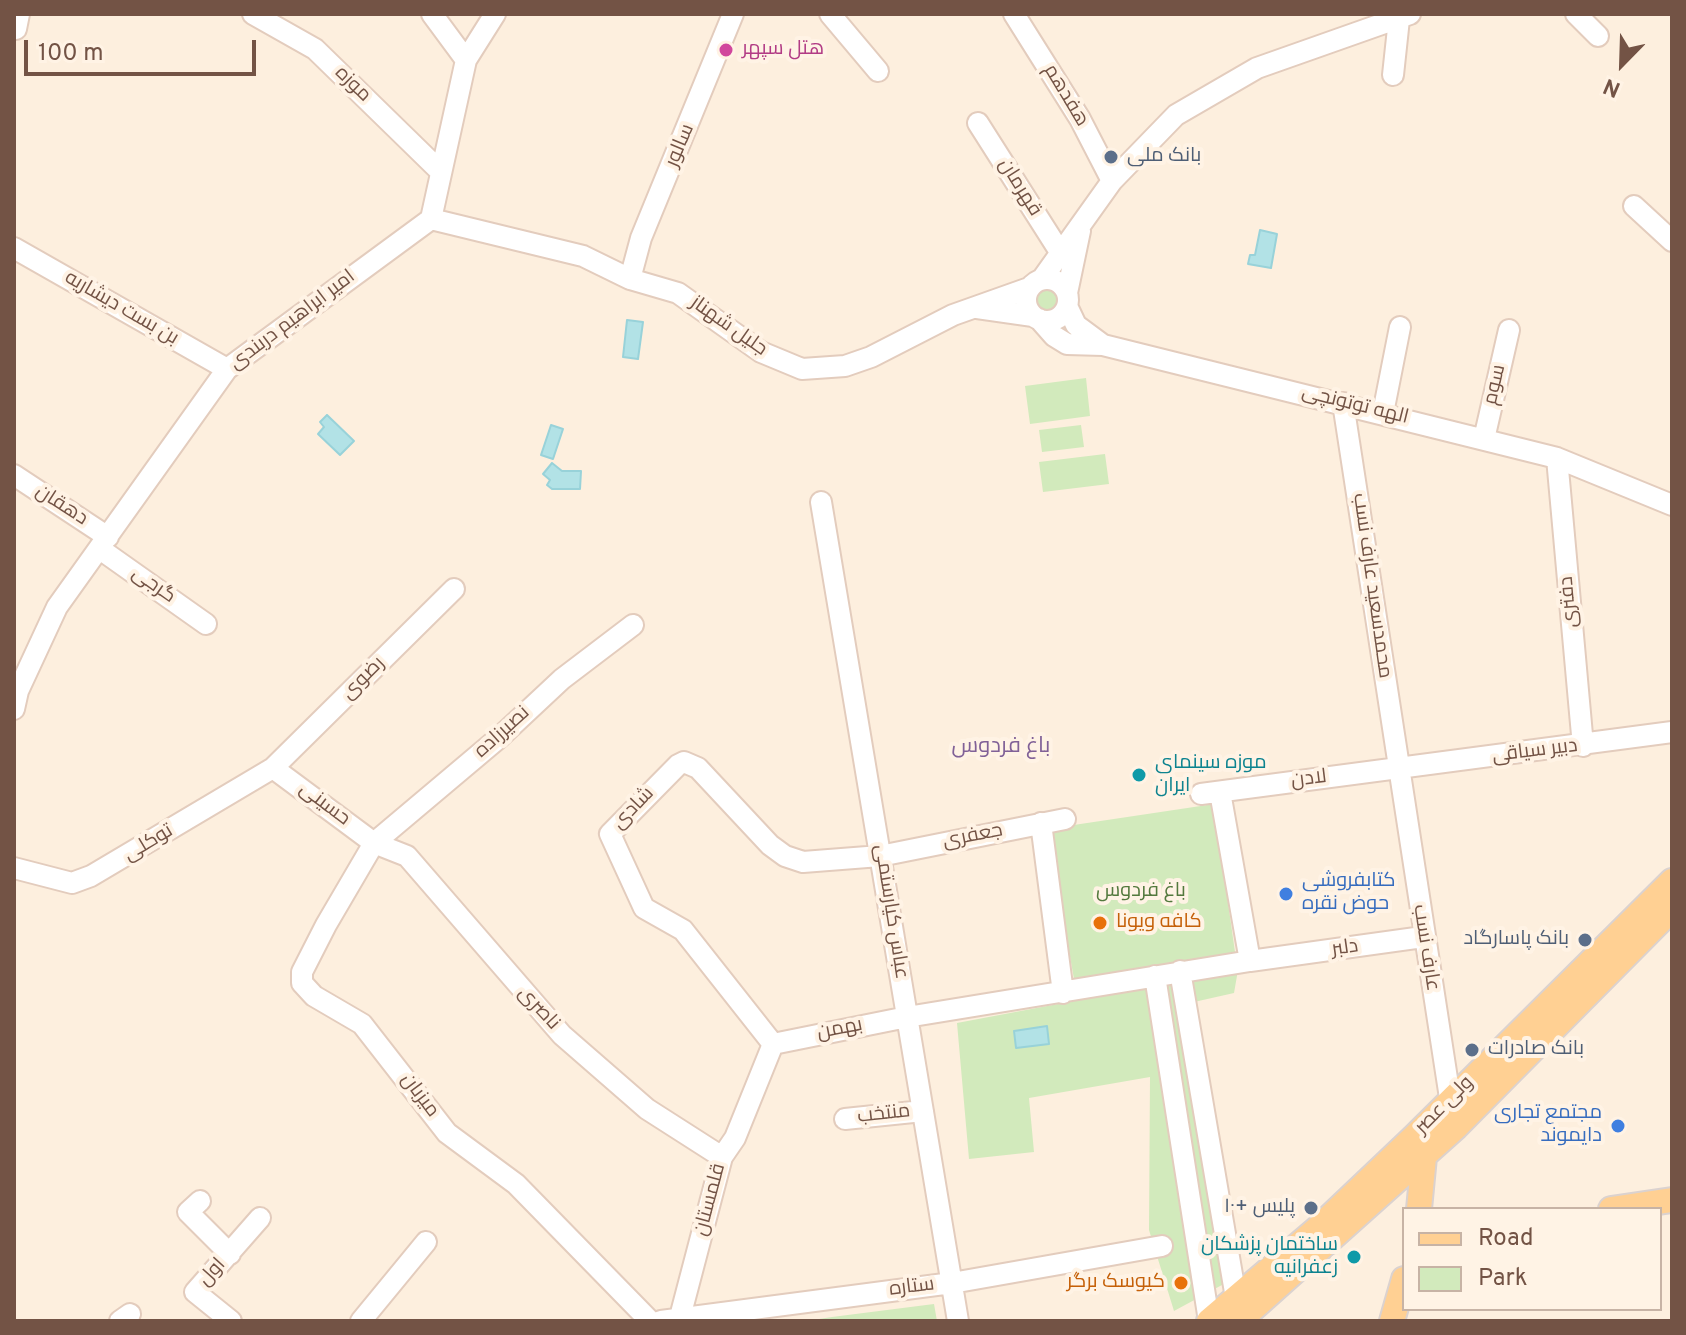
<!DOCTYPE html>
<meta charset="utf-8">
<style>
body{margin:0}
#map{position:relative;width:1686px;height:1335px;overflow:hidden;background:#fdefde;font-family:Overpass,sans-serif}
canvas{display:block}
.frame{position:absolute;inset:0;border:16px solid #735345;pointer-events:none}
.legend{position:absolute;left:1402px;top:1207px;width:260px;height:104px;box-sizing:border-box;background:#fff3e5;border:2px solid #c7b3a5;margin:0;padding:10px 14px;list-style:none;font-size:24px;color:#735345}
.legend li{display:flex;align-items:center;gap:16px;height:40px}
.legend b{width:40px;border:2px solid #c7b3a5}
.north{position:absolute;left:1582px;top:24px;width:80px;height:80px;-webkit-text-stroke:6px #fff3e5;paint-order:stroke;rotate:203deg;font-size:22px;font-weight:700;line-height:32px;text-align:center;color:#735345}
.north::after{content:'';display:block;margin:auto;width:28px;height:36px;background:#735345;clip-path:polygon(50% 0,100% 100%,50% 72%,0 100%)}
.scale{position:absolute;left:24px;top:40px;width:232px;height:36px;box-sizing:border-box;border:4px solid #735345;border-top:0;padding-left:10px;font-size:24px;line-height:28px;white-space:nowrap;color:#735345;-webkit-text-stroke:6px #fff3e5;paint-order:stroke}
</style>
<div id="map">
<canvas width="1686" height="1335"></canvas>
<div class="frame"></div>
<ul class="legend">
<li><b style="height:10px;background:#ffd093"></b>Road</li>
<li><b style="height:22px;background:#d2eabc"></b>Park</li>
</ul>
<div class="north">N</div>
<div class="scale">100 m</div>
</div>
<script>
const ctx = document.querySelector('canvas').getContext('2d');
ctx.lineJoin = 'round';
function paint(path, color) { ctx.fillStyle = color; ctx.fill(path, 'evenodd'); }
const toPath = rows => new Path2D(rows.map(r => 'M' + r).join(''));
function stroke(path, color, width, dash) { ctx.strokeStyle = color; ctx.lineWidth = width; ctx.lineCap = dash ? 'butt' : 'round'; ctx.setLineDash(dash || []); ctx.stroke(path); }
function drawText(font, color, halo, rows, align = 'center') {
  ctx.font = font + ' Overpass,Cairo,sans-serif'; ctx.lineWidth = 8; ctx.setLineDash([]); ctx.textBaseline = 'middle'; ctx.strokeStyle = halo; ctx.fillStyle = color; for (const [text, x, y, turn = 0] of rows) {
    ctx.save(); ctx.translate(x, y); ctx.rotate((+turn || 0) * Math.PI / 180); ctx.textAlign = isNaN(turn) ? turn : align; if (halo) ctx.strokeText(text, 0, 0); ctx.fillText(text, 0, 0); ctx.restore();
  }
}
paint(toPath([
 '1031 299a16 16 0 1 1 32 0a16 16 0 1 1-32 0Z',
 [1086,378,1090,416,1030,424,1025,386],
 [1081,425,1084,447,1042,452,1039,430],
 [1105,454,1109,484,1043,492,1039,462],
 [1214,804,1235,952,1074,979,1047,829],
 [1238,970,1234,993,1194,1002,1233,1279,1174,1311,1149,1230,1150,1077,1029,1098,1034,1152,969,1159,957,1023],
 [934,1304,937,1321,806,1321,832,1317]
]), '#d2eabc');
const water = toPath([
 [1260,230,1277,234,1271,268,1248,264,1250,255,1255,255,1260,230],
 [627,320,643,322,638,359,623,357,627,320],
 [327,415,354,441,340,455,318,434,324,427,320,422,327,415],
 [551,425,563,429,553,459,541,455,551,425],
 [552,463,562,471,581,471,580,489,552,489,547,485,550,480,543,474,552,463],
 [1047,1026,1049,1044,1016,1048,1014,1031,1047,1026]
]);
paint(water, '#b2e2e6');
stroke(water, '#98d2d9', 2);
const minor = toPath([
 [253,14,315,49,440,171],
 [432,14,466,60],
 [830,14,878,71],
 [1014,14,1080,119,1112,181],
 [1576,14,1598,36],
 [16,29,19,14],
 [1393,75,1399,19],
 [978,123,1060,252],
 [1634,206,1672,241],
 [431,219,583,256,630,279,678,293,761,352,802,369,845,366,871,357,953,315,1029,288],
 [14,248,227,369],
 '1026 300a21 21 0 1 1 42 0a21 21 0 1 1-42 0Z',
 [630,279,641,238,733,14],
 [1042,279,1112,181,1176,115,1257,68,1410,14],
 [1067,293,1080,231],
 [1067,306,1076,325,1103,345],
 [977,308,1033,316],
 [1039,319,1054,336,1067,344,1103,345,1557,458,1672,505],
 [1343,403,1452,1111],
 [1383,413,1400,327],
 [1484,439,1509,330],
 [1557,458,1583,746],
 [14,475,108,537],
 [821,502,958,1321],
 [100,549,206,624],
 [633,625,562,679,501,736,374,843,326,925,302,972,302,983,314,996,362,1024,447,1133,516,1184,650,1321],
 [14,709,18,691,57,607,227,369,431,219,466,60,495,14],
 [273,768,374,843,407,856,562,1035,647,1109,722,1157],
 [1201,794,1672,732],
 [1041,823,1063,993],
 [14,868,72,883,91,876,273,768,454,589],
 [1250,961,1423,937],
 [1180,971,1236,1298],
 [1155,976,1209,1321],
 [773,1044,683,930,644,908,610,834,678,765,684,762,698,768,770,845,785,856,803,862,880,856,1065,819],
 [773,1044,907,1017,1250,961,1220,792],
 [845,1119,923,1111],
 [200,1201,188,1212,230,1254],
 [680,1317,722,1157,735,1138,773,1044],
 [120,1321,130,1314],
 [231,1321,195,1292,260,1218],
 [361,1321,426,1242],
 [661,1321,952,1283,1162,1246]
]);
const major = toPath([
 [1419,1209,1424,1157],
 [1611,1209,1672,1200],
 [1209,1321,1317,1229,1413,1138,1672,881],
 [1239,1321,1456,1127,1672,909],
 [1392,1321,1404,1279]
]);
stroke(minor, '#e3ccbd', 24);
stroke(major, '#dbd2cf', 28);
stroke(minor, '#fff', 20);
stroke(major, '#ffd093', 24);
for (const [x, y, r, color] of [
 [726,50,8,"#d1479c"],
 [1111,157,8,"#5c6f8a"],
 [1139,775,8,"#0f9aa8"],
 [1286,894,8,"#3f7fe0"],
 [1100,923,8,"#e8710a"],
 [1585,940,8,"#5c6f8a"],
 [1472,1050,8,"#5c6f8a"],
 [1618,1126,8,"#3f7fe0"],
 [1311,1208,8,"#5c6f8a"],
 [1354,1257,8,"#0f9aa8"],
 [1181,1283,8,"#e8710a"]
]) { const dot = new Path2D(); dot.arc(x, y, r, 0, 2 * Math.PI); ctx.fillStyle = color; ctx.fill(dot); stroke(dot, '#fff3e5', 3); }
drawText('20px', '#b23c85', '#fff3e5', [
 ["هتل سپهر",742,50]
], 'left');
drawText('20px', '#735345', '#fff3e5', [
 ["موزه",352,85,44],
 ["هفدهم",1065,96,59],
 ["سالور",681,146,-67],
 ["قهرمان",1019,188,58],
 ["بن بست دیشاریه",121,309,30],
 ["امیر ابراهیم دربندی",293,321,-37],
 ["جلیل شهناز",728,327,35],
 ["سوم",1496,385,-77],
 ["الهه توتونچی",1355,406,14],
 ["دهقان",61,506,33],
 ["گرجی",153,586,35],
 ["محمدسعید عارف نسب",1371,586,82],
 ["دفتری",1570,602,-95],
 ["رضوى",364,679,-45],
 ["نصیرزاده",503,733,-42],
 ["دبیر سیاقی",1535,752,-7],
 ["لادن",1309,780,-7],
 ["حسینی",324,805,37],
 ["شادی",634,809,-46],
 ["جعفری",973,837,-11],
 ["توکلی",149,844,-31],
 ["عباس کیارستمی",890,912,81],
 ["عارف نسب",1425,948,81],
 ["دلبر",1345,949,-8],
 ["ناصری",538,1009,47],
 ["بهمن",840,1030,-11],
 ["میزبان",419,1096,53],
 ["ولی عصر",1445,1106,-45],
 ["منتخب",884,1115,-6],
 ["قلمستان",711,1200,-75],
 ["اول",213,1273,-48],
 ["ستاره",912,1288,-7]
]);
drawText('20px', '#4e5e75', '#fff3e5', [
 ["بانک ملی",1127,157],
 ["بانک پاسارگاد",1569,940,"right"],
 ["بانک صادرات",1488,1050],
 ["پلیس +۱۰",1295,1208,"right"]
], 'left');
drawText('20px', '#0d838f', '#fff3e5', [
 ["موزه سینمای",1155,764],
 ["ایران",1155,787],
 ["ساختمان پزشکان",1338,1246,"right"],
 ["زعفرانیه",1338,1269,"right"]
], 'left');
drawText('20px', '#366cbe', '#fff3e5', [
 ["کتابفروشی",1302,882],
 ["حوض نقره",1302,905],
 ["مجتمع تجاری",1602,1114,"right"],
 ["دایموند",1602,1137,"right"]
], 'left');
drawText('20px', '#53793d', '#fff3e5', [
 ["باغ فردوس",1141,892]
]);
drawText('20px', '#c56008', '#fff3e5', [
 ["کافه ویونا",1116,923],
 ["کیوسک برگر",1165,1283,"right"]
], 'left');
drawText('22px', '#816197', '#fff3e5', [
 ["باغ فردوس",1001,748]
]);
</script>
